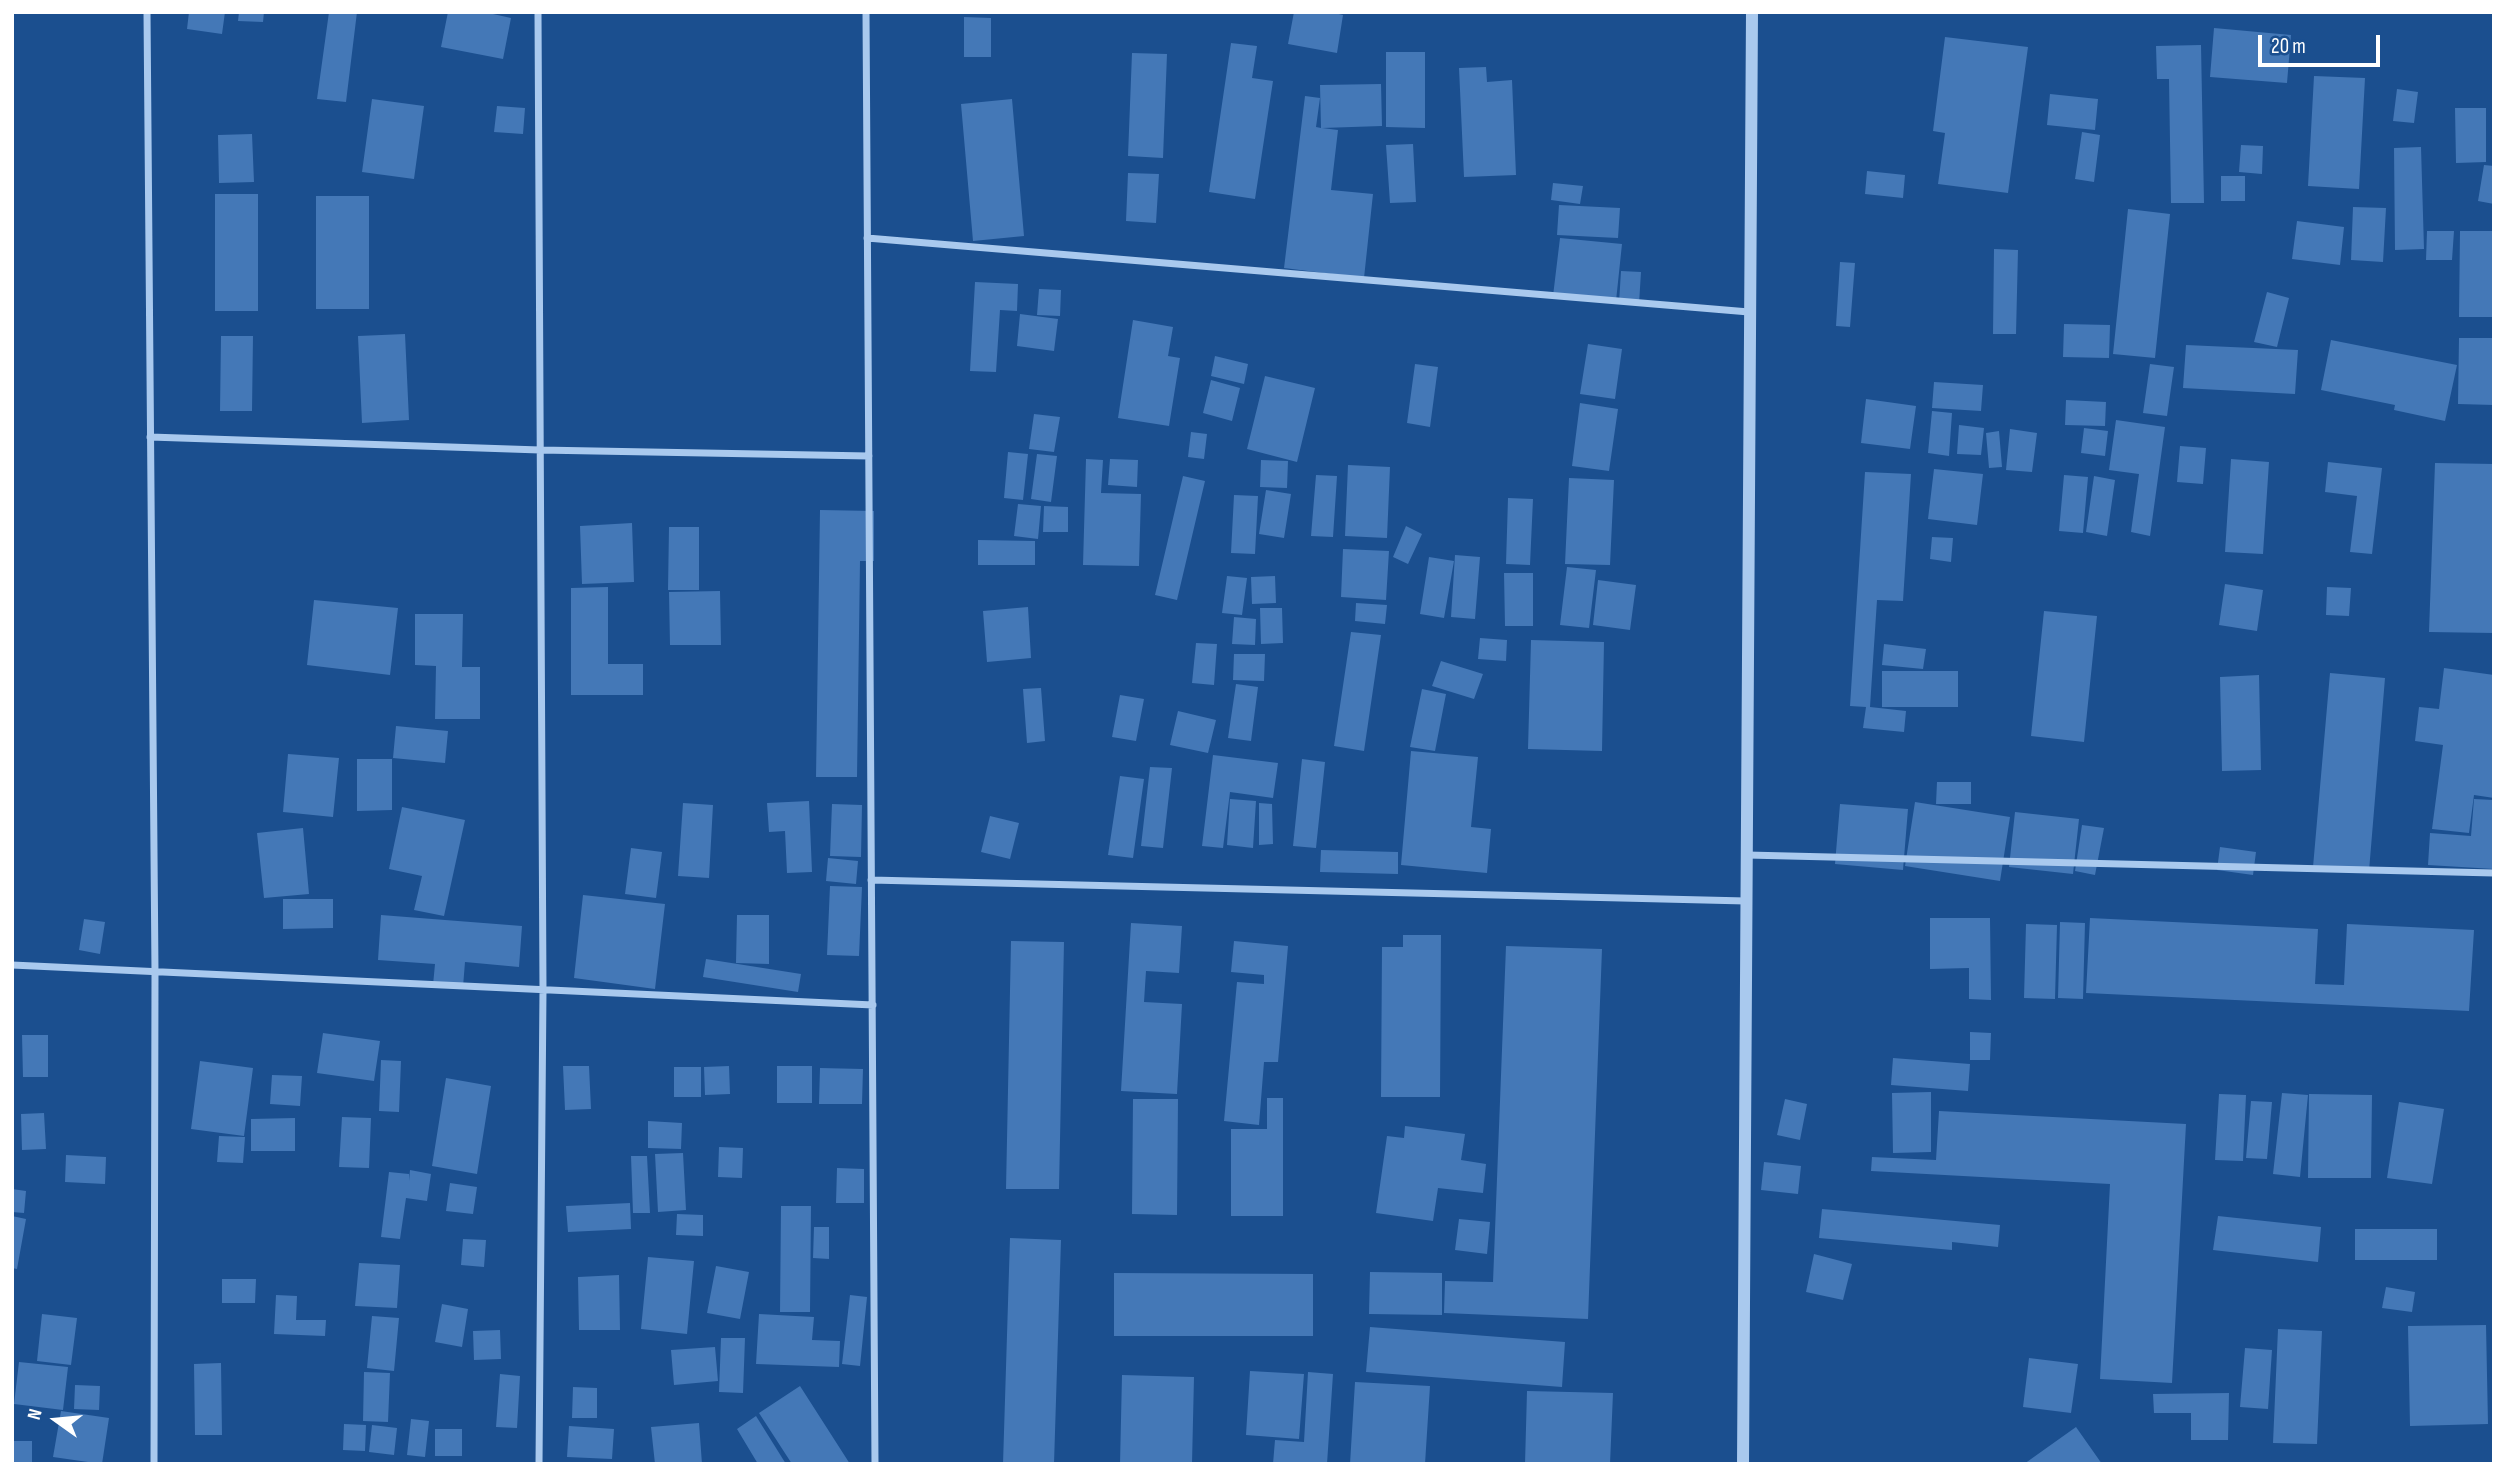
<!DOCTYPE html>
<style>
body{margin:0}
#map{position:relative;width:2506px;height:1476px;overflow:hidden;background:#1b4f8f;font-family:"Sofia Sans Condensed",sans-serif}
canvas{display:block}
.frame{position:absolute;inset:0;border:14px solid #fff;pointer-events:none}
.north{position:absolute;left:21px;top:1385px;width:70px;height:70px;-webkit-text-stroke:5px #1b4f8f;paint-order:stroke;rotate:285deg;font-size:19px;font-weight:700;line-height:28px;text-align:center;color:#fff}
.north::after{content:'';display:block;margin:auto;width:24px;height:32px;background:#fff;clip-path:polygon(50% 0,100% 100%,50% 72%,0 100%)}
.scale{position:absolute;left:2258px;top:35px;width:122px;height:32px;box-sizing:border-box;border:4px solid #fff;border-top:0;padding-left:9px;font-size:21px;line-height:24px;white-space:nowrap;color:#fff;-webkit-text-stroke:5px #1b4f8f;paint-order:stroke}
</style>
<div id="map">
<canvas width="2506" height="1476"></canvas>
<div class="frame"></div>
<div class="north">N</div>
<div class="scale">20 m</div>
</div>
<script>
const ctx = document.querySelector('canvas').getContext('2d');
ctx.lineJoin = 'round';
function paint(path, color) { ctx.fillStyle = color; ctx.fill(path, 'evenodd'); }
const toPath = rows => new Path2D(rows.map(r => 'M' + r).join(''));
function stroke(path, color, width, dash) { ctx.strokeStyle = color; ctx.lineWidth = width; ctx.lineCap = dash ? 'butt' : 'round'; ctx.setLineDash(dash || []); ctx.stroke(path); }
paint(toPath([
 [189,12,225,12,222,34,187,29],
 [239,12,264,12,263,22,238,21],
 [329,12,357,12,346,102,317,99],
 [448,12,484,12,511,18,503,59,441,47],
 [1294,12,1330,12,1343,15,1337,53,1288,44],
 [964,17,991,18,991,57,964,57],
 [2214,28,2291,35,2287,83,2210,77],
 [1945,37,2028,47,2008,193,1938,184,1945,133,1933,131],
 [1231,43,1257,46,1252,78,1273,81,1255,199,1209,192],
 [2201,45,2204,203,2171,203,2169,79,2157,79,2156,46],
 [1386,52,1425,52,1425,128,1386,127],
 [1132,53,1167,54,1163,158,1128,156],
 [1486,67,1487,82,1512,80,1516,175,1464,177,1459,68],
 [2314,76,2365,78,2359,189,2308,186],
 [1381,84,1382,126,1322,128,1338,130,1331,190,1373,194,1364,278,1284,268,1305,96,1320,98,1316,127,1321,128,1320,85],
 [2397,89,2418,92,2414,123,2393,121],
 [2050,94,2098,99,2095,130,2047,125],
 [372,99,424,106,414,179,362,172],
 [1012,99,1024,236,973,241,961,104],
 [497,106,525,108,523,134,494,132],
 [2455,108,2486,108,2486,162,2456,163],
 [2082,132,2100,135,2094,182,2075,179],
 [252,134,254,182,219,183,218,135],
 [1413,144,1416,202,1390,203,1386,145],
 [2241,145,2263,146,2262,174,2239,172],
 [2421,147,2424,249,2395,250,2394,148],
 [2484,165,2494,166,2494,204,2478,201],
 [1867,171,1905,175,1903,198,1865,194],
 [1128,173,1159,174,1156,223,1126,221],
 [2221,176,2245,176,2245,201,2221,201],
 [1553,183,1583,186,1580,204,1551,200],
 [215,194,258,194,258,311,215,311],
 [316,196,369,196,369,309,316,309],
 [1559,205,1620,208,1618,238,1557,235],
 [2353,207,2386,208,2383,262,2351,260],
 [2128,209,2170,214,2155,358,2113,354],
 [2297,221,2344,227,2340,265,2292,259],
 [2427,231,2454,231,2452,260,2426,260],
 [2460,231,2494,231,2494,317,2459,317],
 [1560,238,1622,244,1616,301,1553,296],
 [1994,249,2018,250,2016,334,1993,334],
 [1840,262,1855,263,1850,327,1836,326],
 [1621,271,1641,272,1639,304,1619,303],
 [975,282,1018,284,1017,311,1000,310,996,372,970,371],
 [1039,289,1061,290,1060,316,1037,315],
 [2267,292,2289,298,2277,347,2254,342],
 [1020,314,1058,319,1054,351,1017,346],
 [1133,320,1173,327,1168,356,1180,358,1169,426,1118,418],
 [2064,324,2110,325,2109,358,2063,357],
 [405,334,409,420,362,423,358,336],
 [221,336,253,336,252,411,220,411],
 [2459,338,2494,338,2494,405,2458,404],
 [2331,340,2457,365,2445,421,2394,410,2395,405,2321,390],
 [1588,344,1622,349,1615,399,1580,394],
 [2186,345,2298,350,2295,394,2183,388],
 [1215,356,1248,364,1244,384,1211,376],
 [1415,364,1438,367,1430,427,1407,423],
 [2150,364,2174,367,2167,416,2143,413],
 [1265,376,1315,388,1297,462,1247,449],
 [1211,380,1240,388,1232,421,1203,413],
 [1934,382,1983,385,1981,411,1932,408],
 [1866,399,1916,406,1910,449,1861,443],
 [2066,400,2106,402,2105,426,2065,425],
 [1580,403,1618,409,1609,471,1572,466],
 [1932,411,1952,413,1949,456,1928,453],
 [1034,414,1060,417,1054,452,1029,449],
 [2116,420,2165,427,2150,536,2131,532,2139,474,2109,470],
 [1959,425,1984,428,1981,455,1957,454],
 [2084,428,2108,431,2105,456,2081,453],
 [2010,429,2037,433,2032,472,2006,470],
 [1999,431,2002,467,1989,468,1986,433],
 [1191,432,1207,434,1204,459,1188,457],
 [2180,446,2206,448,2203,484,2177,482],
 [1008,452,1028,454,1023,500,1004,498],
 [1037,454,1057,456,1051,502,1031,499],
 [1086,459,1103,460,1101,493,1141,494,1139,566,1083,565],
 [1110,459,1138,460,1137,487,1108,485],
 [2231,459,2269,462,2263,554,2225,552],
 [1261,460,1288,461,1287,488,1260,487],
 [2328,462,2382,468,2372,554,2350,552,2357,496,2325,492],
 [2435,463,2494,464,2494,633,2429,632],
 [1348,465,1390,467,1387,538,1345,536],
 [1934,469,1983,474,1977,525,1928,519],
 [1865,472,1911,474,1903,601,1877,600,1870,707,1906,711,1904,732,1863,728,1866,707,1850,706],
 [1316,475,1337,476,1333,537,1311,536],
 [2064,475,2088,477,2083,533,2059,531],
 [1183,476,1205,481,1177,600,1155,595],
 [2094,476,2115,480,2107,536,2086,532],
 [1569,478,1614,480,1610,565,1565,564],
 [1266,490,1291,494,1284,538,1259,534],
 [1234,495,1258,496,1255,554,1231,553],
 [1508,498,1533,499,1530,565,1506,564],
 [1018,504,1041,506,1038,539,1014,536],
 [1044,506,1068,507,1068,532,1043,532],
 [820,510,874,511,874,561,860,561,857,777,816,777],
 [632,523,634,582,582,584,580,526],
 [1406,526,1422,534,1408,564,1393,557],
 [669,527,699,527,699,590,668,590],
 [1932,537,1953,538,1951,562,1930,559],
 [978,540,1035,541,1035,565,978,565],
 [1343,549,1389,551,1386,600,1341,597],
 [1455,555,1480,557,1475,619,1451,617],
 [1429,557,1454,561,1444,618,1420,614],
 [1567,567,1596,570,1589,628,1560,625],
 [1504,573,1533,573,1533,626,1505,626],
 [1227,576,1247,578,1242,615,1222,613],
 [1275,576,1276,603,1252,604,1251,577],
 [1598,580,1636,585,1630,630,1593,625],
 [2225,584,2263,590,2257,631,2219,625],
 [608,587,608,664,643,664,643,695,571,695,571,588],
 [2327,587,2351,588,2349,616,2326,615],
 [720,591,721,645,670,645,669,592],
 [314,600,398,608,390,675,307,665],
 [1356,603,1387,605,1385,624,1355,621],
 [1028,607,1031,658,987,662,983,611],
 [1260,608,1282,608,1283,643,1261,644],
 [2044,611,2097,616,2084,742,2031,736],
 [415,614,463,614,462,667,480,667,480,719,435,719,436,666,415,665],
 [1234,617,1256,619,1255,645,1232,644],
 [1351,632,1381,635,1364,751,1334,746],
 [1480,638,1507,640,1506,661,1478,659],
 [1531,640,1604,642,1602,751,1528,749],
 [1196,643,1217,644,1214,685,1192,683],
 [1884,644,1926,649,1923,669,1882,665],
 [1234,654,1265,654,1264,681,1233,680],
 [1441,661,1483,674,1474,699,1432,686],
 [2444,668,2494,675,2494,798,2474,795,2469,833,2432,829,2443,745,2415,741,2419,707,2439,709],
 [1882,671,1958,671,1958,707,1882,707],
 [2330,673,2385,678,2369,871,2313,867],
 [2259,675,2261,770,2222,771,2220,677],
 [1236,684,1258,687,1251,741,1228,738],
 [1041,688,1045,741,1027,743,1023,689],
 [1422,689,1446,694,1435,751,1410,747],
 [1120,695,1144,699,1136,741,1112,737],
 [1178,711,1216,720,1208,753,1170,745],
 [396,726,448,731,445,763,393,758],
 [1411,751,1478,757,1471,827,1491,829,1487,873,1401,865],
 [288,754,339,758,333,817,283,812],
 [1213,755,1278,763,1273,798,1230,792,1223,848,1202,846],
 [357,759,392,759,392,810,357,811],
 [1302,759,1325,762,1316,848,1293,846],
 [1150,767,1172,768,1163,848,1141,846],
 [1120,776,1144,779,1133,858,1108,855],
 [1937,782,1971,782,1971,804,1936,804],
 [1230,799,1256,801,1253,848,1227,845],
 [2474,799,2494,800,2494,869,2428,865,2430,833,2471,836],
 [809,801,812,872,787,873,785,831,769,832,767,803],
 [1915,802,2010,817,2000,881,1905,866],
 [683,803,713,805,709,878,678,876],
 [1259,803,1272,804,1273,844,1259,845],
 [832,804,862,805,861,857,830,856],
 [1840,804,1908,809,1903,870,1835,864],
 [402,807,465,820,444,916,414,910,422,876,389,869],
 [2015,812,2079,819,2073,874,2009,867],
 [990,816,1019,823,1010,859,981,852],
 [2082,825,2104,828,2095,875,2075,871],
 [303,828,309,894,264,898,257,833],
 [2220,847,2256,852,2253,875,2217,870],
 [631,848,662,852,656,898,625,894],
 [1321,850,1398,852,1398,874,1320,872],
 [828,858,858,861,856,884,826,881],
 [830,886,862,887,859,956,827,955],
 [583,895,665,904,655,989,574,978],
 [283,899,333,899,333,928,283,929],
 [381,915,522,926,519,967,465,962,463,987,433,985,435,964,378,960],
 [737,915,769,915,769,964,736,963],
 [1930,918,1990,918,1991,1000,1969,999,1969,968,1930,969],
 [2090,918,2318,929,2315,984,2344,985,2347,924,2474,930,2469,1011,2086,993],
 [84,919,105,922,100,954,79,950],
 [2060,922,2085,923,2083,999,2058,998],
 [1131,923,1182,926,1179,973,1146,971,1144,1002,1182,1004,1177,1094,1121,1091],
 [2026,924,2057,925,2055,999,2024,998],
 [1403,935,1441,935,1440,1097,1381,1097,1382,947,1403,947],
 [1011,941,1064,942,1059,1189,1006,1189],
 [1234,941,1288,946,1278,1062,1264,1062,1259,1125,1224,1121,1237,982,1264,984,1264,975,1231,972],
 [1506,946,1602,949,1588,1319,1444,1313,1445,1281,1493,1282],
 [706,959,801,974,798,992,703,977],
 [1970,1032,1991,1033,1990,1060,1970,1060],
 [323,1033,380,1041,374,1081,317,1073],
 [22,1035,48,1035,48,1077,23,1077],
 [1893,1058,1970,1064,1968,1091,1891,1085],
 [381,1060,401,1061,399,1112,379,1111],
 [200,1061,253,1068,244,1136,191,1129],
 [563,1066,589,1066,591,1109,565,1110],
 [729,1066,730,1094,705,1095,704,1067],
 [777,1066,812,1066,812,1103,777,1103],
 [674,1067,701,1067,701,1097,674,1097],
 [820,1068,863,1069,862,1104,819,1104],
 [272,1075,302,1076,300,1106,270,1104],
 [446,1078,491,1086,477,1174,432,1166],
 [1931,1092,1931,1152,1893,1153,1892,1093],
 [2282,1093,2308,1095,2300,1177,2273,1174],
 [2219,1094,2246,1095,2243,1161,2215,1160],
 [2309,1094,2372,1095,2371,1178,2308,1178],
 [1267,1098,1283,1098,1283,1216,1231,1216,1231,1129,1267,1129],
 [1133,1099,1178,1099,1177,1215,1132,1214],
 [1785,1099,1807,1104,1800,1140,1777,1135],
 [2251,1101,2272,1102,2267,1159,2246,1158],
 [2399,1102,2444,1109,2432,1184,2387,1178],
 [1939,1111,2186,1124,2172,1383,2100,1379,2110,1184,1871,1171,1872,1157,1936,1160],
 [44,1113,46,1149,22,1150,21,1114],
 [342,1117,371,1118,369,1168,339,1167],
 [295,1118,295,1151,251,1151,251,1119],
 [648,1121,682,1123,681,1149,648,1148],
 [1405,1126,1465,1134,1461,1160,1486,1164,1483,1193,1438,1188,1433,1221,1376,1213,1387,1136,1404,1138],
 [219,1136,245,1137,243,1163,217,1162],
 [719,1147,743,1148,742,1178,718,1177],
 [683,1153,686,1210,658,1212,655,1154],
 [66,1155,106,1157,105,1184,65,1182],
 [631,1156,647,1156,650,1213,633,1213],
 [1764,1162,1801,1166,1798,1194,1761,1190],
 [837,1168,864,1169,864,1203,836,1203],
 [410,1170,431,1174,427,1201,406,1198,400,1239,381,1237,389,1172,409,1174,409,1181],
 [450,1183,477,1187,473,1214,446,1211],
 [12,1189,26,1191,24,1213,12,1212],
 [630,1203,631,1229,568,1232,566,1206],
 [781,1206,811,1206,810,1312,780,1312],
 [1822,1209,2000,1225,1998,1247,1952,1242,1952,1250,1819,1238],
 [677,1214,703,1215,703,1236,676,1235],
 [12,1216,26,1219,17,1269,12,1268],
 [2218,1216,2321,1227,2318,1262,2213,1250],
 [1459,1219,1490,1222,1487,1254,1455,1250],
 [814,1227,829,1227,829,1259,813,1258],
 [2355,1229,2437,1229,2437,1260,2355,1260],
 [1010,1238,1061,1240,1054,1464,1003,1464],
 [463,1239,486,1240,484,1267,461,1265],
 [1814,1254,1852,1264,1843,1300,1806,1292],
 [648,1257,694,1261,687,1334,641,1329],
 [359,1263,400,1265,397,1308,355,1306],
 [716,1266,749,1272,740,1319,707,1313],
 [1370,1272,1442,1273,1442,1315,1369,1314],
 [1114,1273,1313,1274,1313,1336,1114,1336],
 [619,1275,620,1330,579,1330,578,1277],
 [222,1279,256,1279,255,1303,222,1303],
 [2386,1287,2415,1292,2412,1312,2382,1308],
 [276,1295,297,1296,296,1320,326,1320,325,1336,274,1334],
 [850,1295,867,1297,860,1366,842,1364],
 [442,1304,468,1309,462,1347,435,1342],
 [42,1314,77,1318,71,1365,37,1361],
 [759,1314,814,1317,812,1340,840,1341,839,1367,756,1364],
 [372,1316,399,1318,394,1371,367,1368],
 [2486,1325,2488,1424,2410,1426,2408,1326],
 [1370,1327,1565,1342,1562,1387,1366,1372],
 [2278,1329,2322,1331,2317,1444,2273,1443],
 [500,1330,501,1359,474,1360,473,1331],
 [721,1338,745,1338,743,1393,719,1392],
 [715,1347,718,1381,674,1385,671,1350],
 [2245,1348,2272,1350,2268,1409,2240,1407],
 [2029,1358,2078,1364,2071,1413,2023,1407],
 [19,1362,68,1367,63,1410,14,1404],
 [221,1363,222,1435,195,1435,194,1364],
 [1250,1371,1304,1374,1299,1439,1246,1435],
 [364,1372,390,1373,388,1422,363,1421],
 [1308,1372,1333,1374,1327,1464,1273,1464,1275,1440,1304,1442],
 [500,1374,520,1376,517,1428,496,1427],
 [1122,1375,1194,1377,1192,1464,1120,1464],
 [1355,1382,1430,1386,1425,1464,1350,1464],
 [75,1385,100,1386,99,1410,74,1409],
 [800,1386,850,1464,792,1464,759,1413],
 [573,1387,597,1388,597,1418,572,1418],
 [1527,1391,1613,1393,1610,1464,1525,1464],
 [2229,1393,2228,1440,2191,1440,2191,1413,2154,1413,2153,1394],
 [61,1411,109,1418,102,1464,53,1457],
 [756,1416,786,1464,758,1464,737,1429],
 [411,1419,429,1421,425,1457,407,1455],
 [699,1423,702,1464,655,1464,651,1427],
 [344,1424,366,1425,365,1451,343,1450],
 [372,1425,397,1428,394,1455,369,1452],
 [569,1426,614,1429,612,1459,567,1457],
 [2076,1427,2102,1464,2024,1464],
 [435,1429,462,1429,462,1456,435,1456],
 [12,1441,32,1441,32,1464,12,1464]
]), '#4478b7');
stroke(toPath([
 [147,12,155,972,154,1464],
 [538,12,543,990,539,1464],
 [866,12,875,1464],
 [867,238,1749,312],
 [150,437,540,450,869,456],
 [1747,855,2494,873],
 [871,880,1746,901],
 [12,965,873,1005]
]), '#a9c9ee', 7);
stroke(toPath([
 [1743,1464,1752,12]
]), '#a9c9ee', 12);
</script>
